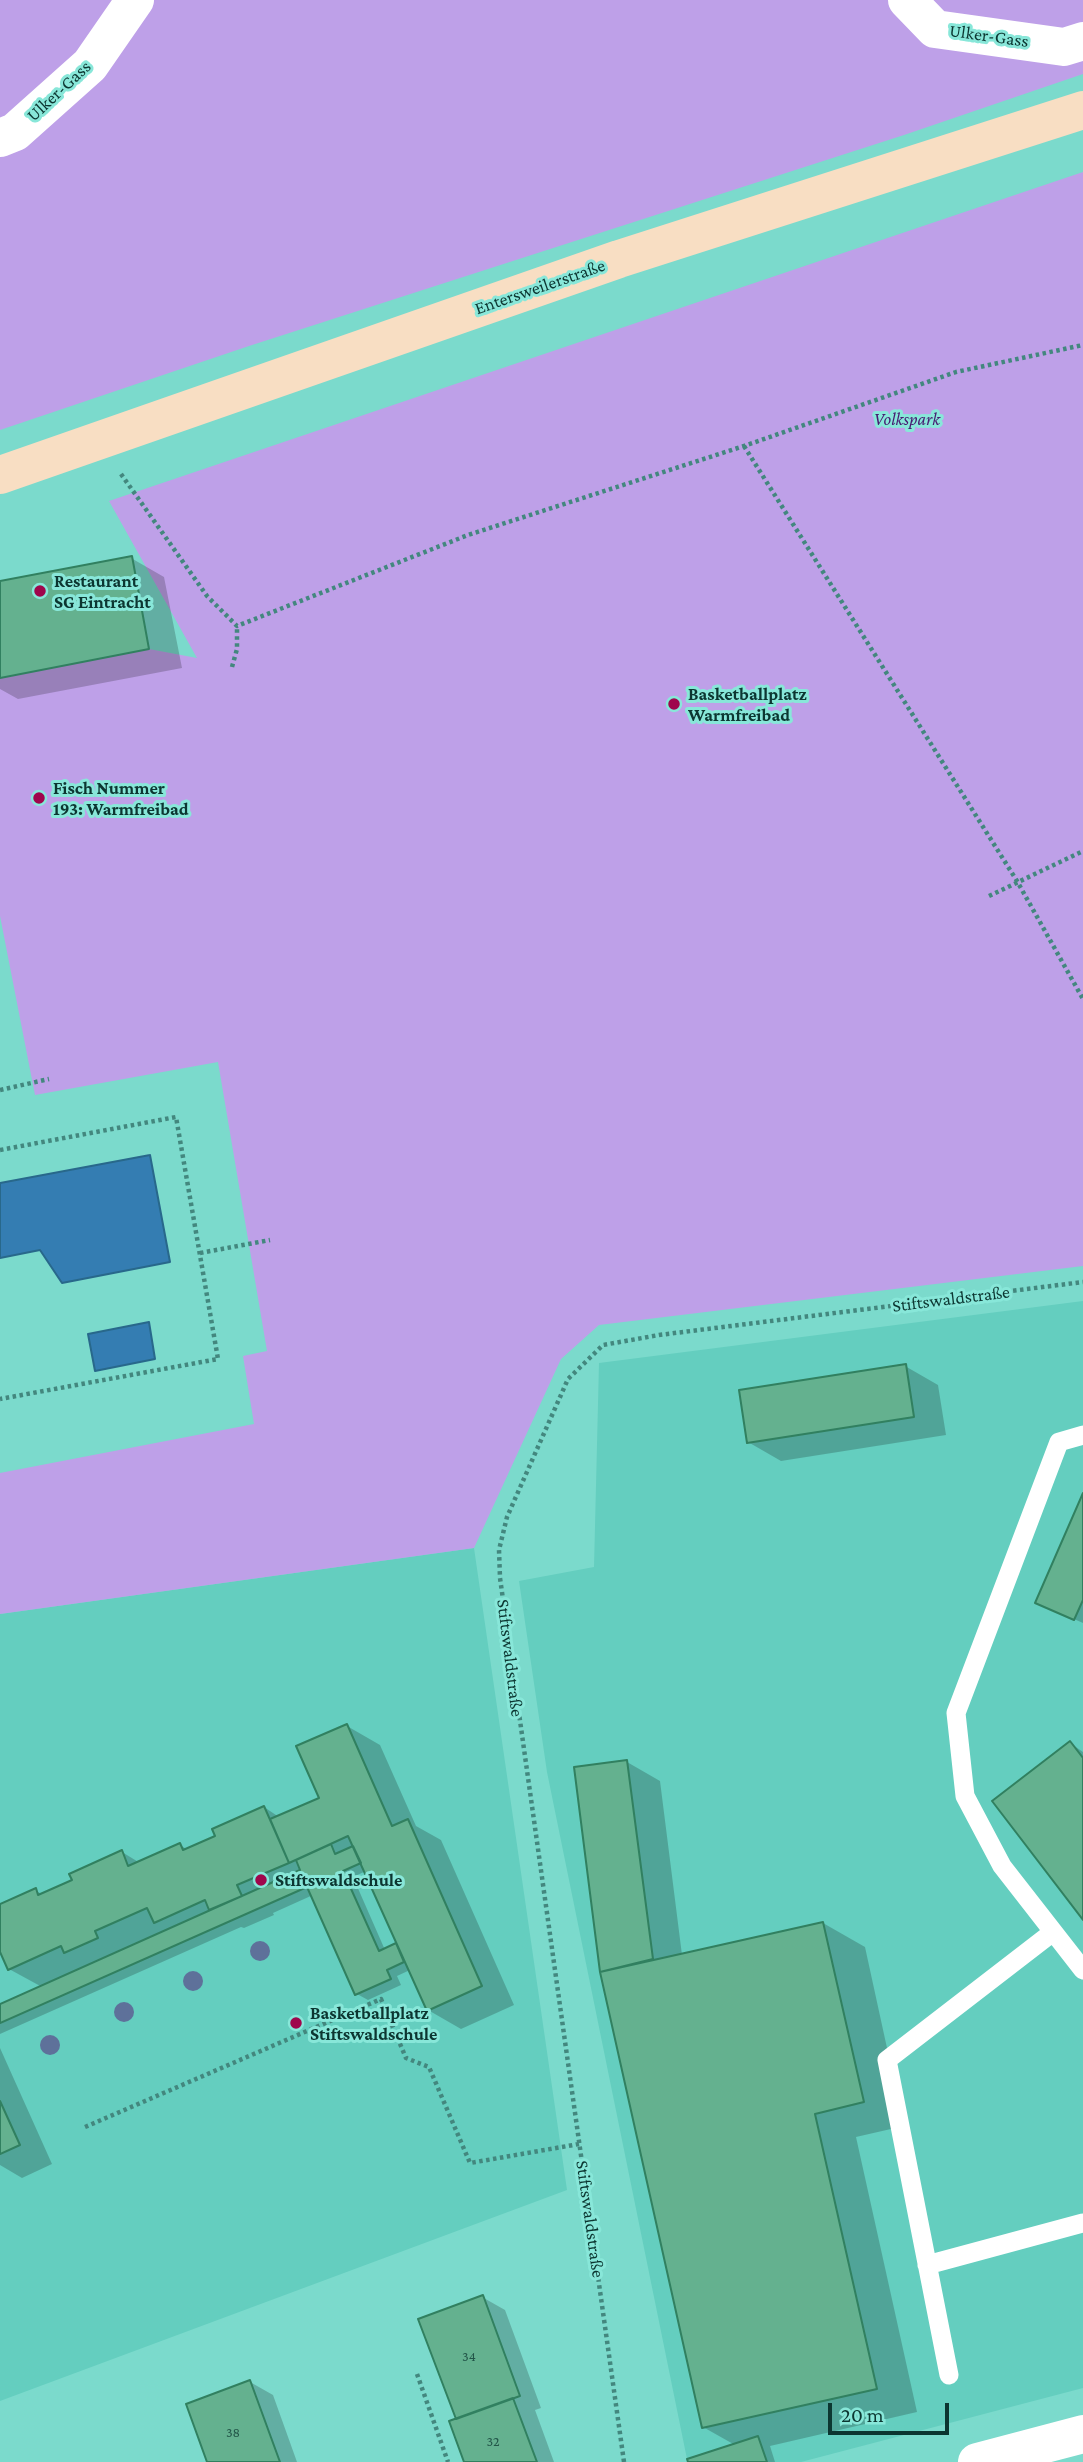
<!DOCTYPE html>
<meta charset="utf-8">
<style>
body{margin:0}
#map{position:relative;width:1083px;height:2462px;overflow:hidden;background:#7bdacc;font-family:"Crimson Pro",serif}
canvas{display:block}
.scale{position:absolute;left:828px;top:2403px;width:121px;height:32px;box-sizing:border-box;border:4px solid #0c3631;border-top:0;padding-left:9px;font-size:21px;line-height:24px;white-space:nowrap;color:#0c3631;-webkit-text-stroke:5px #88e7d9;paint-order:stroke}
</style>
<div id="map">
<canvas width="1083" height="2462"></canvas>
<div class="scale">20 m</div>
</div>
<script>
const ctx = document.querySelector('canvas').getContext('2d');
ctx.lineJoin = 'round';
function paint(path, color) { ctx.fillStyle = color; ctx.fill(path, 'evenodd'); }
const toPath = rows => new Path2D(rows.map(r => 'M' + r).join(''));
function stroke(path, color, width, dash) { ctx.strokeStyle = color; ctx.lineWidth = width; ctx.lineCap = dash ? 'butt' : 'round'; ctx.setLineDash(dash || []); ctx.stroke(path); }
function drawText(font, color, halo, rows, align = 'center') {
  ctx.font = font + ' "Crimson Pro",serif'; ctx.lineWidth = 6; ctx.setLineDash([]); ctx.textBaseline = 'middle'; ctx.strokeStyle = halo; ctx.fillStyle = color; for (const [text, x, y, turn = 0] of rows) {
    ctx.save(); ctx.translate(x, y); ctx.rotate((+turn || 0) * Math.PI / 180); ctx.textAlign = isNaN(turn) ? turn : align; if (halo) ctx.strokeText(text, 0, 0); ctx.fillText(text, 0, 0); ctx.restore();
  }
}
paint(toPath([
 [1083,1301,1083,2388,801,2462,767,2462,758,2436,687,2459,547,1772,519,1581,594,1567,599,1363],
 [474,1548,567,2190,0,2401,0,1614]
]), '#64cebf');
paint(toPath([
 [0,0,1083,0,1083,74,904,135,249,346,0,430],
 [1083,172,1083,1266,599,1325,561,1359,474,1548,0,1614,0,1473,254,1424,243,1356,267,1351,218,1062,35,1095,0,916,0,678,149,649,197,658,109,501]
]), '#bea0e8');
const water = toPath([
 [150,1155,170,1262,62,1283,40,1250,0,1258,0,1183,150,1155],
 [149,1322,155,1359,95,1371,88,1334,149,1322]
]);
paint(water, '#347db2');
stroke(water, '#28688b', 2);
paint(toPath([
 [131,558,164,577,182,668,18,699,0,689,0,583],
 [905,1366,938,1385,946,1435,781,1461,748,1442],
 [1083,1497,1083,1623,1049,1608],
 [347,1726,380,1745,416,1826,441,1840,514,2005,461,2029,428,2010,410,1970,397,1976,401,1985,368,2000,357,1994,313,1895,273,1913,274,1915,244,1928,241,1927,0,2034,0,2006,42,1987,9,1969,0,1948,0,1906,35,1890,43,1895,74,1881,122,1852,140,1863,180,1845,188,1850,218,1837,264,1807,279,1817,321,1799],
 [366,1871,399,1944,385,1950,353,1877],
 [1070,1743,1083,1752,1083,1917],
 [627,1762,660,1781,682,1955,823,1923,865,1947,904,2126,856,2137,917,2412,770,2446,775,2462,689,2462,735,2445,703,2427,601,1971],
 [0,2048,52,2164,22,2178,0,2165],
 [482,2297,505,2310,541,2408,535,2410,554,2462,466,2462,458,2420],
 [250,2382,273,2395,297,2462,209,2462]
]), '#0003');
const building = toPath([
 [132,556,149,649,0,678,0,581,132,556],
 [906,1364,914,1417,747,1443,739,1390,906,1364],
 [1083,1493,1083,1600,1074,1620,1035,1603,1083,1493],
 [347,1724,392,1826,408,1819,482,1986,427,2011,348,1836,289,1863,270,1819,319,1798,296,1746,347,1724],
 [1070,1741,1083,1758,1083,1920,992,1801,1070,1741],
 [627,1760,653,1959,600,1972,574,1767,627,1760],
 [264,1806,289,1863,237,1885,242,1896,209,1910,205,1900,154,1923,147,1908,95,1931,98,1938,64,1953,61,1946,8,1970,0,1952,0,1904,36,1888,38,1895,72,1880,69,1874,122,1850,128,1866,180,1843,183,1850,215,1836,212,1829,264,1806],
 [331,1844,335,1854,353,1846,361,1863,343,1871,379,1951,396,1943,404,1962,387,1970,391,1979,355,1995,307,1887,0,2023,0,2004,300,1870,296,1860,331,1844],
 [823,1922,864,2102,815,2114,877,2389,702,2428,600,1972,823,1922],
 [0,2101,20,2145,0,2154,0,2101],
 [483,2295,520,2396,456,2419,418,2319,483,2295],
 [250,2380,280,2462,207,2462,186,2404,250,2380],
 [513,2398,537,2462,464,2462,449,2421,513,2398],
 [758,2436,767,2462,688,2462,687,2459,758,2436]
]);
paint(building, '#64b18f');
stroke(building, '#318060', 2);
stroke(toPath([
 [744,446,1017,881,1083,999],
 [121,474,207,596,237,626,468,535,744,446,956,372,1083,345],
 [232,667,237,649,237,626],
 [989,896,1083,851],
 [0,1090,49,1079],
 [0,1150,176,1117,218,1359,0,1399],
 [200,1253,270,1240],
 [85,2127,381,1999,406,2058,429,2067,470,2163,579,2144],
 [417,2374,448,2462],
 [624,2462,500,1578,499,1550,507,1517,568,1379,603,1345,659,1335,1083,1282]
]), '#43877e', 4.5, [3.5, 3.5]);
stroke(toPath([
 [1083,1435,1059,1442,956,1713,965,1796,1002,1866,1083,1970],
 [927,2265,1083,2223],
 [949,2375,887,2060,1053,1932]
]), '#fff', 19);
stroke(toPath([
 [907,0,935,29,1064,47,1083,41],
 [0,138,15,132,90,65,135,0],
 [977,2462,1083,2434]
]), '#fff', 38);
stroke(toPath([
 [0,475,619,259,1083,110]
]), '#f8dec3', 38);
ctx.fillStyle = '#5e719a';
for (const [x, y] of [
 [260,1951],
 [193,1981],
 [124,2012],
 [50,2045]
]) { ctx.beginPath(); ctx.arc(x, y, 10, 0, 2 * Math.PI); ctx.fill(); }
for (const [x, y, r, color] of [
 [40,591,7,"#9f064c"],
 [674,704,7,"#9f064c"],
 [39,798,7,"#9f064c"],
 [261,1880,7,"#9f064c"],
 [296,2023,7,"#9f064c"]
]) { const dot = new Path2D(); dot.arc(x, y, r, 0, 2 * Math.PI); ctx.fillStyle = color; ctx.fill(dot); stroke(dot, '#88e7d9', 2.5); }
drawText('14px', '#225548', null, [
 ["34",469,2357],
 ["38",233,2433],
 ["32",493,2442]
]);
drawText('18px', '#0c3631', '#88e7d9', [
 ["Ulker-Gass",989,36,8],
 ["Ulker-Gass",59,91,-43],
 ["Entersweilerstraße",540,287,-19],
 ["Stiftswaldstraße",951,1299,-7],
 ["Stiftswaldstraße",510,1658,83],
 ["Stiftswaldstraße",590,2219,82]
]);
drawText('italic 18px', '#471b71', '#88e7d9', [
 ["Volkspark",907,419]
]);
drawText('bold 18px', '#0c3631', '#88e7d9', [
 ["Restaurant",54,581],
 ["SG Eintracht",54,602],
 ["Basketballplatz",688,694],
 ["Warmfreibad",688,715],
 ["Fisch Nummer",53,788],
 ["193: Warmfreibad",53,809],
 ["Stiftswaldschule",275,1880],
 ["Basketballplatz",310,2013],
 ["Stiftswaldschule",310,2034]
], 'left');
</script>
